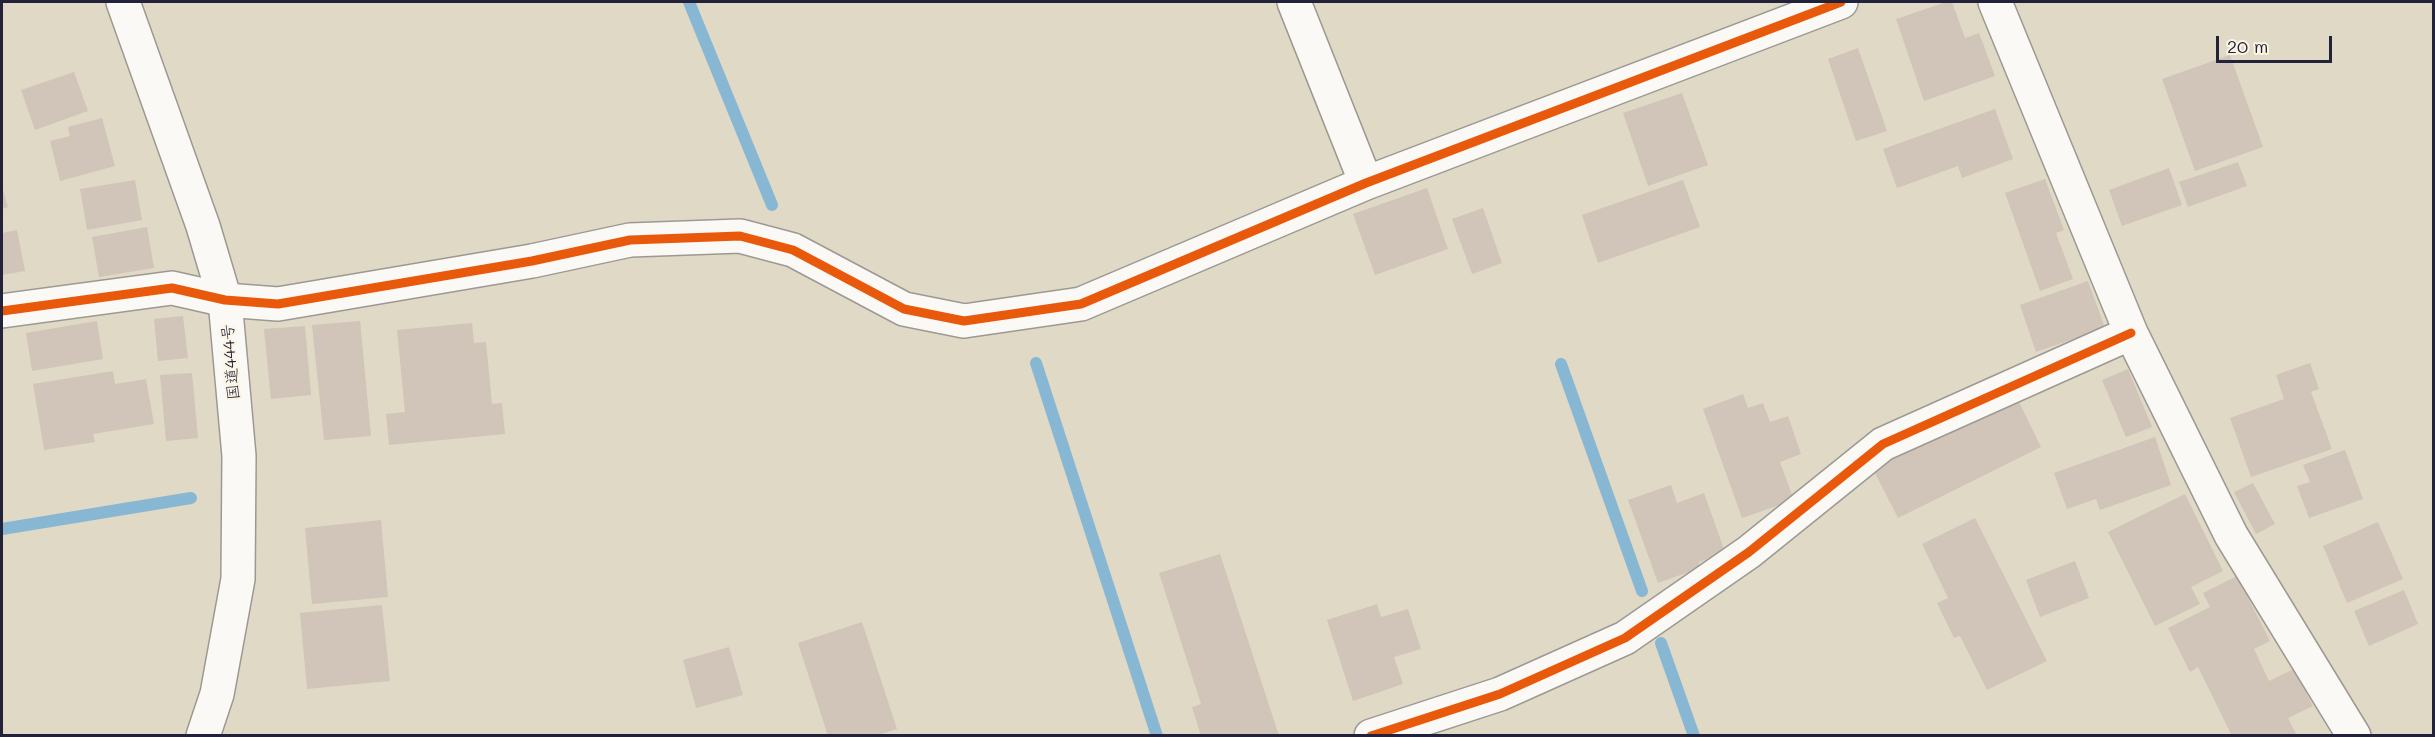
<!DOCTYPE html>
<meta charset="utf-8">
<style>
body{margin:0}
#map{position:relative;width:2435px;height:737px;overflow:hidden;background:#e0d9c6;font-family:Mali,sans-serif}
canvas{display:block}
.frame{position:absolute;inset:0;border:3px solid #22223b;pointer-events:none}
.scale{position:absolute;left:2216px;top:36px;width:116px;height:27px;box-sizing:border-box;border:3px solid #22223b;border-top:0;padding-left:8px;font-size:18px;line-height:21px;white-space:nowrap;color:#22223b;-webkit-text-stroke:4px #fcf5e5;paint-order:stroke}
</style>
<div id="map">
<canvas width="2435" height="737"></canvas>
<div class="frame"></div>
<div class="scale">20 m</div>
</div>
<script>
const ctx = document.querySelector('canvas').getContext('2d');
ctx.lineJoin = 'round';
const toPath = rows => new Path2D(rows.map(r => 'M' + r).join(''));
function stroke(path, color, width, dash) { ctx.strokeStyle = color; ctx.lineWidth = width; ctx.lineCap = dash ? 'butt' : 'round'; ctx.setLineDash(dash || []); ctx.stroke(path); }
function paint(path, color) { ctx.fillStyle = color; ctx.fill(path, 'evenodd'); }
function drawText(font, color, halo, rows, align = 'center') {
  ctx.font = font + ' Mali,"Klee One",sans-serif'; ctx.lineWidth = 4.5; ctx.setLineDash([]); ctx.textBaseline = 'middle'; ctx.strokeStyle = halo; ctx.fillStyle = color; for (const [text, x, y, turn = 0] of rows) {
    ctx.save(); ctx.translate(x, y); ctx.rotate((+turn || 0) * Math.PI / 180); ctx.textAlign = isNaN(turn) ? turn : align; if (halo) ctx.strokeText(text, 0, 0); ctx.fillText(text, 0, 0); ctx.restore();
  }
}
stroke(toPath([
 [689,2,772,205],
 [1036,363,1157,736],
 [1561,364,1642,591],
 [2,529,191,498],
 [1661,643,1694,736]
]), '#88b7d3', 12);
paint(toPath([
 [1946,2,1952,2,1965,38,1979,33,1995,76,1924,101,1896,19],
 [1858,48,1887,131,1856,141,1828,59],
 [2230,55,2263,147,2195,171,2162,79],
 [74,72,88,111,35,130,21,90],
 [1682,93,1708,165,1648,186,1623,113],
 [1995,109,2013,159,1962,178,1958,166,1897,188,1883,149],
 [102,118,115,166,60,181,50,141,70,136,68,127],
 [2238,162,2247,186,2188,207,2179,182],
 [2169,168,2182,205,2122,226,2109,190],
 [2045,179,2064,230,2056,233,2073,279,2040,291,2005,193],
 [135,180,142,220,87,230,80,189],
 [1683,180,1700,227,1598,263,1582,215],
 [2,187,8,207,2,209],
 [1427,188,1448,249,1375,275,1353,214],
 [1483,208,1502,263,1472,274,1452,219],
 [147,227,154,268,99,277,92,237],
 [17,230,25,271,2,275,2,233],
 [2088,281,2105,328,2036,352,2020,305],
 [183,316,188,358,158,361,154,319],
 [97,321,103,359,32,371,26,333],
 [360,321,371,436,324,440,312,325],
 [472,323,474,343,486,342,492,404,502,403,505,434,389,445,386,414,405,412,397,330],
 [305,326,311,395,271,399,264,329],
 [2310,363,2319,389,2311,392,2332,449,2251,477,2230,418,2284,399,2276,375],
 [2128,369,2152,427,2126,437,2102,380],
 [113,371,115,384,146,379,154,424,93,434,95,442,44,450,33,384],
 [192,373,198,438,166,441,160,375],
 [1743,394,1748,408,1763,403,1770,422,1788,416,1801,454,1780,462,1794,500,1742,518,1703,409],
 [2017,398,2041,447,1898,518,1873,469],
 [2155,437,2171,485,2100,510,2096,499,2067,509,2054,473],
 [2345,450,2363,499,2309,518,2297,486,2310,482,2303,465],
 [2253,483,2275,524,2256,534,2234,492],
 [1671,485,1677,503,1704,493,1725,552,1699,562,1700,568,1658,583,1628,500],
 [2185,494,2223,571,2191,587,2200,604,2155,626,2108,532],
 [1975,518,2047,661,1987,690,1960,636,1954,638,1937,603,1948,598,1922,544],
 [381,520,388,597,312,604,305,528],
 [2378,522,2403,579,2347,603,2323,546],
 [1220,554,1279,736,1201,736,1192,707,1201,704,1159,573],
 [2075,561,2089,598,2040,617,2026,580],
 [2237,576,2270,641,2254,649,2269,681,2294,669,2313,706,2288,718,2297,736,2232,736,2198,667,2190,672,2168,628,2210,607,2203,593],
 [2404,590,2418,624,2369,646,2354,611],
 [1377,604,1381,617,1408,609,1421,649,1394,657,1403,684,1353,701,1327,620],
 [382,605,390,681,307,689,300,613],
 [862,622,897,729,875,736,828,736,798,643],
 [729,647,743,695,696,708,683,660]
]), '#d1c4b9');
const minor = toPath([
 [1294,2,1366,183],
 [1995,2,2131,333,2231,535,2354,736],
 [2,311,172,288,225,300,278,304,532,261,630,240,740,236,793,250,904,309,964,321,1081,304,1366,183,1841,2],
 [1371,736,1500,694,1625,638,1749,552,1883,444,2131,333]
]);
const highway = toPath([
 [123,2,203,226,225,300,239,456,238,579,217,694,203,736]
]);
stroke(minor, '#9d9992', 36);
stroke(highway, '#9d9992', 36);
stroke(minor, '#faf9f6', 33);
stroke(highway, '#faf9f6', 33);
stroke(toPath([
 [2,311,172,288,225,300,278,304,532,261,630,240,740,236,793,250,904,309,964,321,1081,304,1366,183,1841,2],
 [1371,736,1500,694,1625,638,1749,552,1883,444,2131,333]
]), '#e8590c', 9);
drawText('16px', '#22223b', '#fcf5e5', [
 ["国道444号",231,362,-95]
]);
</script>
